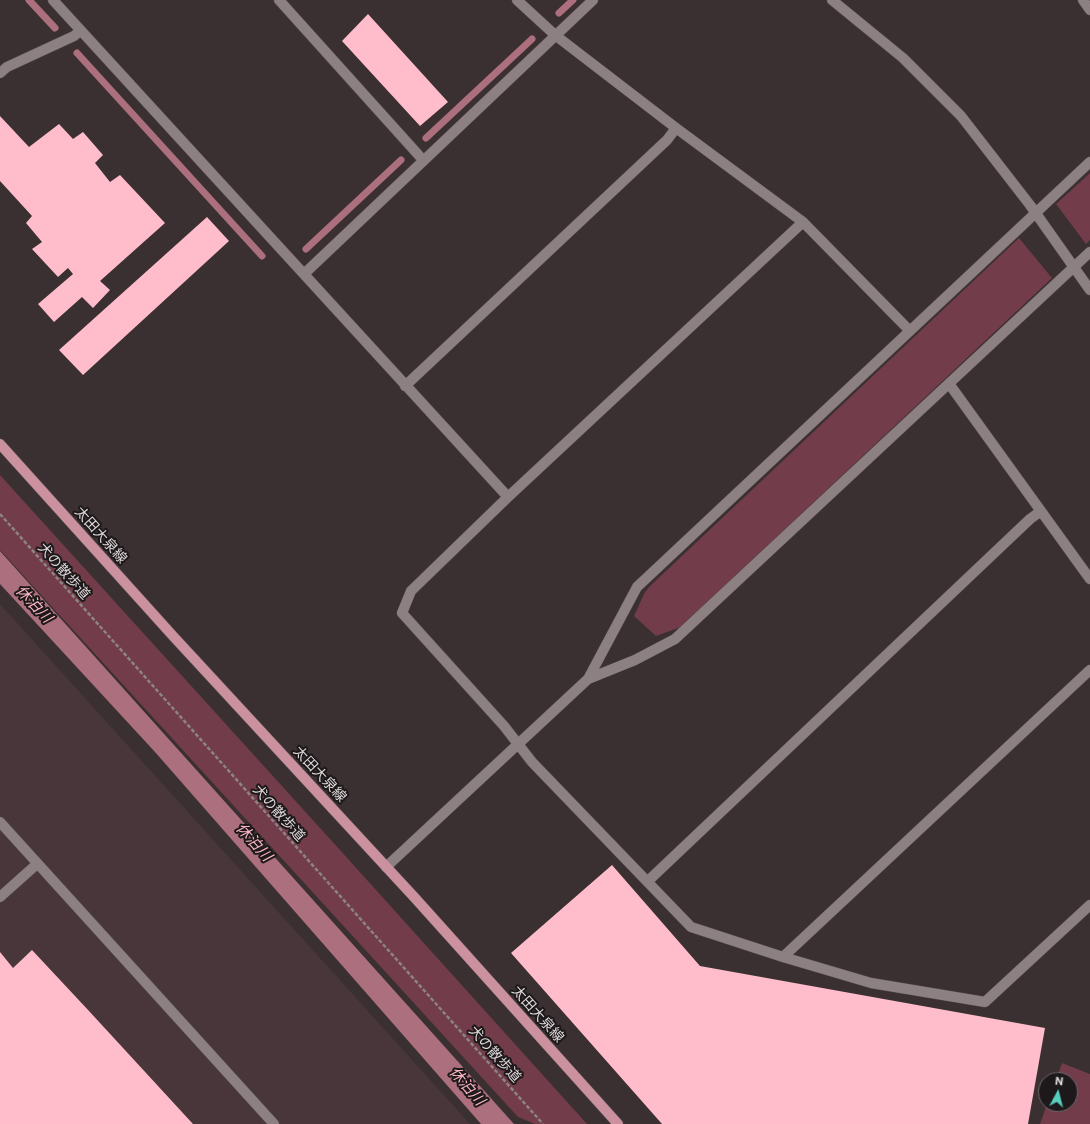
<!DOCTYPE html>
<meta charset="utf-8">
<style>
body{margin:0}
#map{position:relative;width:1090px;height:1124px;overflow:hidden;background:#3a2f31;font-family:Commissioner,sans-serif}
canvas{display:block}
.north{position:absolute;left:1038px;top:1072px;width:40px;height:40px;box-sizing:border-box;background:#1d191a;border:1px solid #6b6567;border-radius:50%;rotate:7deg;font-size:11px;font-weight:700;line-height:16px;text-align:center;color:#dfd8da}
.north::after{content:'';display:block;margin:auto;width:14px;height:18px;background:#58cebf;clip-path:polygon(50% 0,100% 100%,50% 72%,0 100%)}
</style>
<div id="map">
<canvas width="1090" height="1124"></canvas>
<div class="north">N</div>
</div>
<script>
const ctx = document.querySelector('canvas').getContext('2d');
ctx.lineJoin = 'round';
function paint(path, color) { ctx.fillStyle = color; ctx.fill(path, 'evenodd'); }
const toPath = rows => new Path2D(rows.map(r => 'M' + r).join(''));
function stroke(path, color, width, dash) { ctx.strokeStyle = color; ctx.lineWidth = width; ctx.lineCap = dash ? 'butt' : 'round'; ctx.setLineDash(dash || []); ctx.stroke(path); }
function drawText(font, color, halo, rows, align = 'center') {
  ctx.font = font + ' Commissioner,"Noto Sans JP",sans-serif'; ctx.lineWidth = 4; ctx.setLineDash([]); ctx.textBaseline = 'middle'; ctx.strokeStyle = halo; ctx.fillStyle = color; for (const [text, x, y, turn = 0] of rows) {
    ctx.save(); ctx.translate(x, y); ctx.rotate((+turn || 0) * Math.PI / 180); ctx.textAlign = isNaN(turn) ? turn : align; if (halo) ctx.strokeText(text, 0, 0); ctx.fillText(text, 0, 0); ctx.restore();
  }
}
paint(toPath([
 [0,604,470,1124,0,1124]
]), '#48363a');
paint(toPath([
 [1090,173,1090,240,1086,244,1056,204],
 [1019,238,1052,278,681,627,656,636,634,616,644,594,649,587],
 [0,475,340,850,587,1124,535,1124,518,1117,0,550],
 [1062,1063,1090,1074,1090,1124,1040,1124,1047,1104,1070,1104,1070,1080,1056,1080]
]), '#723c4a');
paint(toPath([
 [0,551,514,1124,481,1124,155,752,0,584]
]), '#ab6f7e');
stroke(toPath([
 [29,0,55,28],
 [559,13,573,0],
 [77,53,262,256],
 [426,138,532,39],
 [306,249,401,160]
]), '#ab6f7e', 7);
paint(toPath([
 [368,14,448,102,420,126,342,41],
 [0,116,29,147,59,124,73,139,83,132,103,155,95,163,110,182,120,175,165,223,100,281,110,290,93,308,82,297,54,322,38,304,73,274,68,268,58,277,32,249,42,242,26,223,32,216,0,181],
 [207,217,229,241,83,375,59,350],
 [612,865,700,966,1045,1028,1028,1124,662,1124,511,953],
 [32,950,89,1011,193,1124,0,1124,0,952,13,968]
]), '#ffbdcc');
const minor = toPath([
 [53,0,508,497],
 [279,0,423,160],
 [517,0,555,35,676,128,803,222,910,331],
 [832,0,903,58,961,116,1030,205,1090,290],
 [1083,0,1090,10],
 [0,73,7,67,74,36,80,31],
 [803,222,508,497,411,591,402,613,504,726,532,762,691,927,783,957,871,983,985,1002,1090,905],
 [304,274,593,0],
 [950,385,1090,579],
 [405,386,667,140,676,128],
 [588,679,635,660,675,639,1090,252],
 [0,822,274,1124],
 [386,867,588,679,637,587,1090,162],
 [648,881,1030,519,1041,511],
 [0,897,37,864],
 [783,957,1090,670]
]);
const major = toPath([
 [0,444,173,636,415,898,618,1124]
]);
stroke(minor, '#564d4f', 11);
stroke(major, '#564d4f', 11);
stroke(toPath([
 [0,514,543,1124]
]), '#8c8385', 2.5, [4, 2]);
stroke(minor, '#8d8083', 10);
stroke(major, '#cb919f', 10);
drawText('14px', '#dfd8da', '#1d191a', [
 ["太田大泉線",101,535,48],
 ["犬の散歩道",64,571,48],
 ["太田大泉線",320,774,47],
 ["犬の散歩道",279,813,48],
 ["太田大泉線",538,1014,48],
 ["犬の散歩道",495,1054,48]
]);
drawText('italic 15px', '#fdb5c5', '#1d191a', [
 ["休泊川",34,604,47],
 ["休泊川",254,842,48],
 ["休泊川",467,1086,49]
]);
</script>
